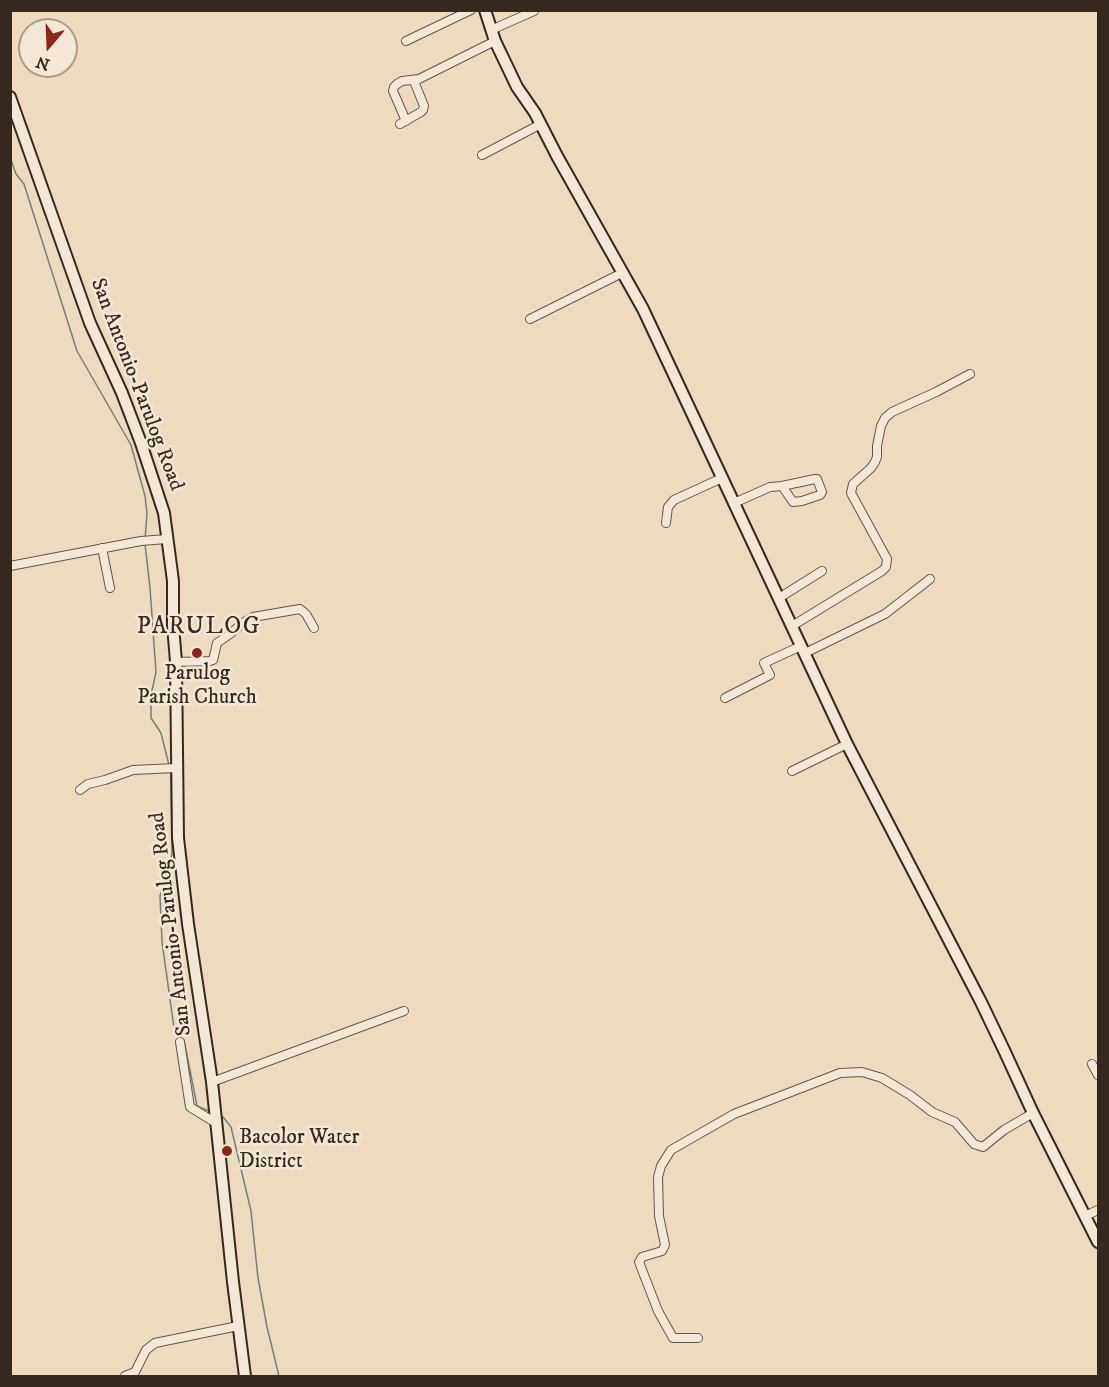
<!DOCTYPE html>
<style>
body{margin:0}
#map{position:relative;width:1109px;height:1387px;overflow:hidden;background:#ecdbbe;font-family:"IM FELL DW Pica",serif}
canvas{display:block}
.frame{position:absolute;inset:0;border:12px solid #35291e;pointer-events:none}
.north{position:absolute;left:18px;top:18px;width:60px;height:60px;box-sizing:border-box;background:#f3e8d5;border:2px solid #a79c8c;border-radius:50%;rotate:199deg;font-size:16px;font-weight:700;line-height:24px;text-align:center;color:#35291e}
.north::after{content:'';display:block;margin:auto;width:21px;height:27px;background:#8f2418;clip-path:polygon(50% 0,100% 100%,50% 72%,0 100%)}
</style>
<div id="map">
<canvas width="1109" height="1387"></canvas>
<div class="frame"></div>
<div class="north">N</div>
</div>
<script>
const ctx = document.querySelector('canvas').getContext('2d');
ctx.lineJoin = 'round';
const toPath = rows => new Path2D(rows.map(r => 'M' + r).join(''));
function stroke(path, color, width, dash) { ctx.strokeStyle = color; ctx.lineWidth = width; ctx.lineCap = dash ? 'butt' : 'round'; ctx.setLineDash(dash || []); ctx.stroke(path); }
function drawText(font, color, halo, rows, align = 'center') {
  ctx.font = font + ' "IM FELL DW Pica",serif'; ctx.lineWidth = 5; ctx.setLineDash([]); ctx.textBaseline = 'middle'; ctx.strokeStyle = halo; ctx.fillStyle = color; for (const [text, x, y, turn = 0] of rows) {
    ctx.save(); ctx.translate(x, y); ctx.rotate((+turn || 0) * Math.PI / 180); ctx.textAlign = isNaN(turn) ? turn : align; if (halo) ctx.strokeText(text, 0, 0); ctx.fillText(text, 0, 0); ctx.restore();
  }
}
stroke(toPath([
 [10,157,16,174,24,184,77,351,131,445,145,496,147,514,145,539],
 [145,544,150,588,156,672,151,695,151,718,161,733,169,765],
 [171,772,172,854,160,896,162,942,175,1035,184,1040,197,1106,209,1111],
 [223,1117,231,1127,251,1211,258,1278,267,1327,279,1376]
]), '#72807a', 1.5);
const street = toPath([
 [491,30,534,11],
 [406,41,471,10],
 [406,121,393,91,394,87,397,84,402,81,419,79,495,41],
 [400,124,421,112,423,110,424,106,414,81],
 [482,155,541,124],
 [530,319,622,273],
 [734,503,770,487,782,486,815,479,817,479,822,492,820,495,802,501,793,502,782,486],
 [666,523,668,507,674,500,722,478],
 [102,548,110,588],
 [10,566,141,541,167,539],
 [779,598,822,571],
 [792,626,882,571,886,567,887,559,851,493,853,484,871,468,875,462,877,457,877,446,881,426,885,418,892,412,936,392,970,374],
 [805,653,885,614,930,579],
 [176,662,210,661,213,660,214,656,217,643,230,634,244,622,253,617,300,609,306,614,314,628],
 [725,698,770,675,764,663,801,646],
 [792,771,847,744],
 [80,790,88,784,105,780,133,770,176,768],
 [180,1042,190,1107,216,1123],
 [1092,1064,1098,1075],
 [212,1082,404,1011],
 [1085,1216,1098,1210],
 [698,1338,673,1338,658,1311,639,1262,642,1257,662,1251,665,1245,659,1216,658,1177,661,1166,671,1150,734,1114,840,1073,862,1072,882,1078,910,1095,932,1112,955,1122,974,1144,983,1147,1004,1130,1033,1113],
 [125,1376,135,1372,146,1350,155,1343,238,1326]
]);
const secondary = toPath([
 [485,10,495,41,517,87,535,113,557,156,643,309,847,744,981,1002,1004,1050,1033,1113,1098,1242],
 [10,97,90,323,122,393,141,443,164,513,173,581,173,625,176,662,178,838,188,924,212,1082,233,1282,245,1376]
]);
stroke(street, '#635646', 10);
stroke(secondary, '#35291e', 14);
stroke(street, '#f3e8d5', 8);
stroke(secondary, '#f3e8d5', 10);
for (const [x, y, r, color] of [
 [197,653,6,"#8f2418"],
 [227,1151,6,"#8f2418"]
]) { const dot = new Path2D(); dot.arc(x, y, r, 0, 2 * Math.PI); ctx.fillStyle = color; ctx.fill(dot); stroke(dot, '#f3e8d5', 2); }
drawText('21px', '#35291e', '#f3e8d5', [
 ["San Antonio-Parulog Road",136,385,69],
 ["San Antonio-Parulog Road",172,924,-97]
]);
drawText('21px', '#35291e', '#f3e8d5', [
 ["Parulog",197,675],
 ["Parish Church",197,699],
 ["Bacolor Water",239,1139,"left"],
 ["District",239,1163,"left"]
]);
ctx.letterSpacing = '1.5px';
drawText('24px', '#35291e', '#f3e8d5', [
 ["PARULOG",199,628]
]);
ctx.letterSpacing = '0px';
</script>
